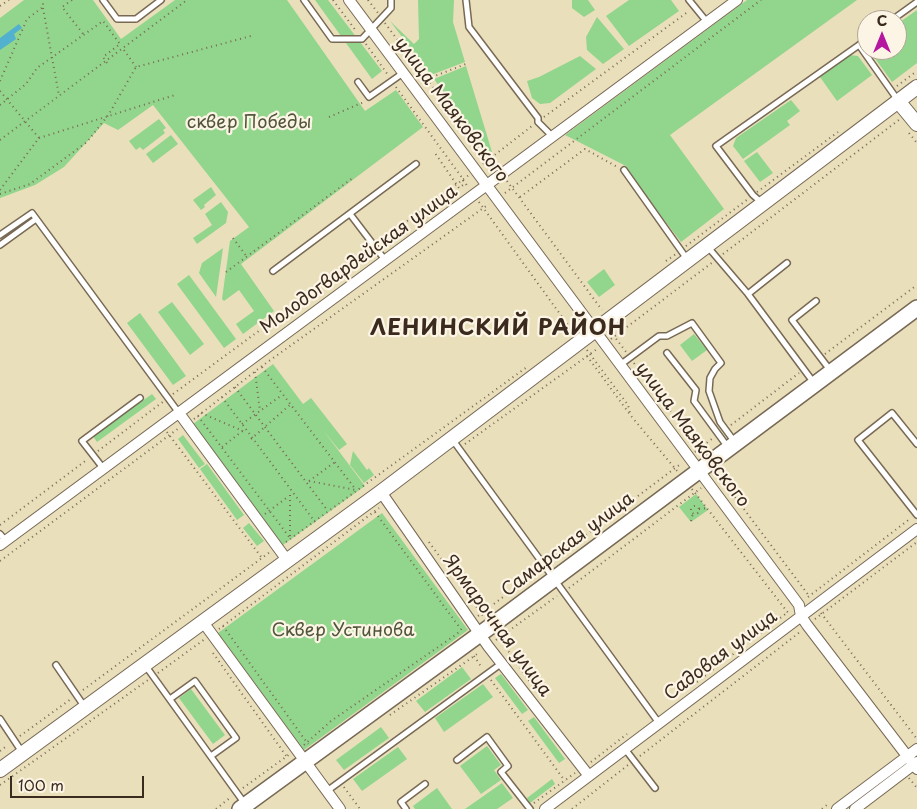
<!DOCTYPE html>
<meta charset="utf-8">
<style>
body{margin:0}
#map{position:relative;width:917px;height:809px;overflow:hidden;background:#eadfbb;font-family:"Playpen Sans",sans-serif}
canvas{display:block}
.north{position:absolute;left:857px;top:10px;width:50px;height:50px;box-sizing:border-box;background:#fcf5e5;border:1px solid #afa495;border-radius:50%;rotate:0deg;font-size:14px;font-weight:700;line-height:20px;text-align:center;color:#3b2a1e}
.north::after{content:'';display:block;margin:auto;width:18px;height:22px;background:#b5179e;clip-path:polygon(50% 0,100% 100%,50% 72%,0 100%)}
.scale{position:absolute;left:10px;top:776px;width:134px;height:22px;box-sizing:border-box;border:2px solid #3b2a1e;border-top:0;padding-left:6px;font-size:15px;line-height:18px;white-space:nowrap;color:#3b2a1e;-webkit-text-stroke:4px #fcf5e5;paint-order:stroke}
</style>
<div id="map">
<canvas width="917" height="809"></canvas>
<div class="north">С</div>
<div class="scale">100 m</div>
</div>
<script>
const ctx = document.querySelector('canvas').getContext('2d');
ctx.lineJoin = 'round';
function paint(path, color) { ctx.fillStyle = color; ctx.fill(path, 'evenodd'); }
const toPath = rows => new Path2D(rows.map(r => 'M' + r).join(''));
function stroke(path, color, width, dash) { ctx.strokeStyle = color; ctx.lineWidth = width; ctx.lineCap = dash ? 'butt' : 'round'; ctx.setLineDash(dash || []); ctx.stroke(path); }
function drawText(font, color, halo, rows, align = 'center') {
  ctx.font = font + ' "Playpen Sans",sans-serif'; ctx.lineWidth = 4.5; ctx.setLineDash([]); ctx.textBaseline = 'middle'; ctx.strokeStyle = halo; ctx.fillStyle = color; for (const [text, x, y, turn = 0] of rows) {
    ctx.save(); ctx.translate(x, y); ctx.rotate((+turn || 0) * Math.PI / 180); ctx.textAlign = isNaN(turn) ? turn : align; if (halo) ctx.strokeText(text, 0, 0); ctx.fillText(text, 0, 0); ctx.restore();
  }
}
paint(toPath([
 [24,0,93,0,121,39,175,0,287,0,365,111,396,90,423,127,241,264,274,311,243,334,236,324,254,311,239,290,224,301,222,299,230,241,249,227,153,105,118,130,104,123,64,167,35,185,0,198,0,18],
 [315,0,328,0,382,71,372,79],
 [418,0,454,0,453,22,465,62,431,75,390,21,414,44,419,39],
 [572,0,588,0,595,10,584,17,572,8],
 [629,0,671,0,679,11,629,46,606,16],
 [747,0,857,0,670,135,724,209,681,242,631,176,626,166,565,135],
 [917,10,917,63,892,82,869,50,897,50,897,24],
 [597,17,624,49,603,64,587,50,586,37],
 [850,55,858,56,872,75,837,101,820,77],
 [580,56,596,69,550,103,540,104,532,98,527,81,539,77],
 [466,66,492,152,488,155,434,79],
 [791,100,800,111,787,121,790,125,743,159,733,146,736,138],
 [159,119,166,128,163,130,165,133,143,150,140,147,136,150,129,141],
 [171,135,178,144,153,163,146,154],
 [757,152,773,173,760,182,744,161],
 [211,187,216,195,204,205,205,207,201,210,193,200],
 [221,202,228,212,226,223,197,244,193,238,212,225,205,214],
 [223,248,216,297,199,273,202,263],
 [604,269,615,285,599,297,587,282],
 [189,275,236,339,224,348,177,284],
 [172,302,204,344,190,355,158,312],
 [140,313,186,376,173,385,127,323],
 [694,334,707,350,692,361,680,345],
 [273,364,303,404,311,398,347,444,339,450,323,430,365,486,283,545,193,424],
 [152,394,156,399,97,442,93,436],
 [183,435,205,464,199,468,178,439],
 [353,451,367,470,369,468,374,475,364,483,350,465],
 [207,464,244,515,237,520,200,469],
 [696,494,708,510,691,522,679,507],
 [382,513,468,630,304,750,218,633],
 [249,523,264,541,257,546,243,528],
 [462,667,471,679,425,712,416,701],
 [501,674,528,710,522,714,495,678],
 [483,684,493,697,444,732,435,718],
 [191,689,225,735,213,744,179,698],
 [534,717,565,759,559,763,528,721],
 [381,727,389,738,344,770,336,760],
 [487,746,501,765,494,770,501,780,481,794,460,766],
 [398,747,407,759,362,791,353,779],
 [552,779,555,784,530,803,527,798],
 [502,783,513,798,497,809,465,809],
 [437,788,452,809,415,809,413,806]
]), '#92d58d');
paint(toPath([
 [19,24,22,28,14,34,16,39,0,50,0,38]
]), '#51b1cf');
const lane = toPath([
 [103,0,117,19,136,19,161,0],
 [304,0,332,39,362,39,391,8,391,0],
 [466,0,469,27,538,118,538,122,552,136],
 [689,0,707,22],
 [892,20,917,2],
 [859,45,867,39],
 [358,82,369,97,403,73],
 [624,170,687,259],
 [762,203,753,195,716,146,859,45,897,99],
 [350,214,385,260],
 [0,235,32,213,179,413],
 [0,245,36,219],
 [707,246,748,294,814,383],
 [273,271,416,164],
 [748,294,787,263],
 [816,301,792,320,830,370],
 [667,353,696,390,694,401,727,446],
 [620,365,659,336,667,336,692,323,721,363,715,369,710,378,709,391,720,422,734,441],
 [452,439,659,723],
 [917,444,892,413,858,440,917,515],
 [103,468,82,441,140,398],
 [0,534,6,541],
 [56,665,84,706],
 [145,665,245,804],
 [170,699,195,681,236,738,211,756],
 [0,719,22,752],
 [625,749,655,788],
 [457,760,487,737,508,766,501,772,530,809],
 [327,791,502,663],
 [406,809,401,802,425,784]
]);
const street = toPath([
 [349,0,799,605,801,616,807,625,917,769],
 [179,413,287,560],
 [381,492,488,646,589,776],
 [0,545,737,0],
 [203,622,340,809],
 [545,809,917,529],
 [837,809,917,749],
 [855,809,917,762]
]);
const secondary = toPath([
 [898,101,917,124],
 [0,770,381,492,917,87]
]);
const primary = toPath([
 [240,809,491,626,917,308]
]);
stroke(lane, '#786955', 8);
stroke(street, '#786955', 12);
stroke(secondary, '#786955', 16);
stroke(primary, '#786955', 18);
stroke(toPath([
 [72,0,62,7,84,35],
 [333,0,357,32],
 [368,0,378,13],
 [0,6,9,0],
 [43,8,59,96],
 [385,23,487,160,496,168],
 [366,44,388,75],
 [124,50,136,67],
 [427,79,466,64],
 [0,81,27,19,43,7,43,0],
 [897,86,917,71],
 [396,87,463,179,463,185,459,188,435,153],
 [0,91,39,138],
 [0,105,26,84,37,68,103,21,120,44,103,57,107,63],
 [329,117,364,102],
 [544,117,689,11],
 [909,133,917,143],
 [0,140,187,0],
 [483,164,532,126],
 [463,180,469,188],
 [507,181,602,310],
 [0,190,39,138,175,95],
 [757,192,838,132],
 [505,193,761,0],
 [0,194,30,184,87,142,109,114,136,67,251,36],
 [520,197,585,149,619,168],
 [479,202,573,332],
 [233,238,247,257],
 [379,242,469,175],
 [686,246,748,199],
 [723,254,900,119],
 [666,261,676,254],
 [226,272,354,177],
 [610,331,627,353],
 [611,339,713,262],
 [587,350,628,405,630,413],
 [825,354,917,285],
 [587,356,631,416,678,472],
 [634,363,702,453],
 [262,367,356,490],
 [255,372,260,411],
 [235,387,328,511],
 [173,394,369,250],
 [222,397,315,522],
 [201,413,243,431],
 [198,416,290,538],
 [194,419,262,366,489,204],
 [242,424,282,395],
 [731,425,799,373],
 [167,432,262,558],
 [251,439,291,404],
 [465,444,597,349],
 [222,447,245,429],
 [98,451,164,401],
 [695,452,713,438],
 [717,473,810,597],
 [309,481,356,490],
 [309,481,335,462],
 [692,489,789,614],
 [290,495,290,538],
 '691 510a4 4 0 1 1 8 0a4 4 0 1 1-8 0Z',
 [699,509,708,508],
 [375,512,460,628],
 [265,514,289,496],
 [691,521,693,513],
 [0,525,88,459],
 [286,542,527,367],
 [429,542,484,617],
 [0,561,179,428],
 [550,562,682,463],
 [569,588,701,488],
 [808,597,911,518],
 [821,613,917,739],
 [478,616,540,569],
 [815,619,917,542],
 [223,626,308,744],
 [219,629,379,508],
 [497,635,540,696],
 [496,640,557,596],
 [213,653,287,757],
 [474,656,482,668],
 [158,673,205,639],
 [491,680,565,781],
 [693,685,788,612],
 [83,690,270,552],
 [390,715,480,652],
 [20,736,71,699],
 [304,745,331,721,457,634,464,626],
 [0,751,8,745],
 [640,756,800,632],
 [591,762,627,734],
 [909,778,917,788],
 [0,785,148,680],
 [344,787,360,809],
 [243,788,290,754],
 [534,803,575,773],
 [216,809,231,797],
 [572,809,628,765],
 [822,809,828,804]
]), '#786955', 2, [1, 4]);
stroke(lane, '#fff', 5);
stroke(street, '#fff', 10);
stroke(secondary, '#fff', 14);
stroke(primary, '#fff', 15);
drawText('18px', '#3b2a1e', '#fcf5e5', [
 ["улица Маяковского",451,110,53],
 ["Молодогвардейская улица",359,260,-36],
 ["улица Маяковского",692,435,53],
 ["Самарская улица",568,545,-37],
 ["Ярмарочная улица",497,626,54],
 ["Садовая улица",721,656,-37]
]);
drawText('18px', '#51553a', '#fcf5e5', [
 ["сквер Победы",249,123],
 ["Сквер Устинова",343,631]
]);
ctx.letterSpacing = '1px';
drawText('bold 22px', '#3b2a1e', '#fcf5e5', [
 ["ЛЕНИНСКИЙ РАЙОН",498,329]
]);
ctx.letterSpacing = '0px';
</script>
